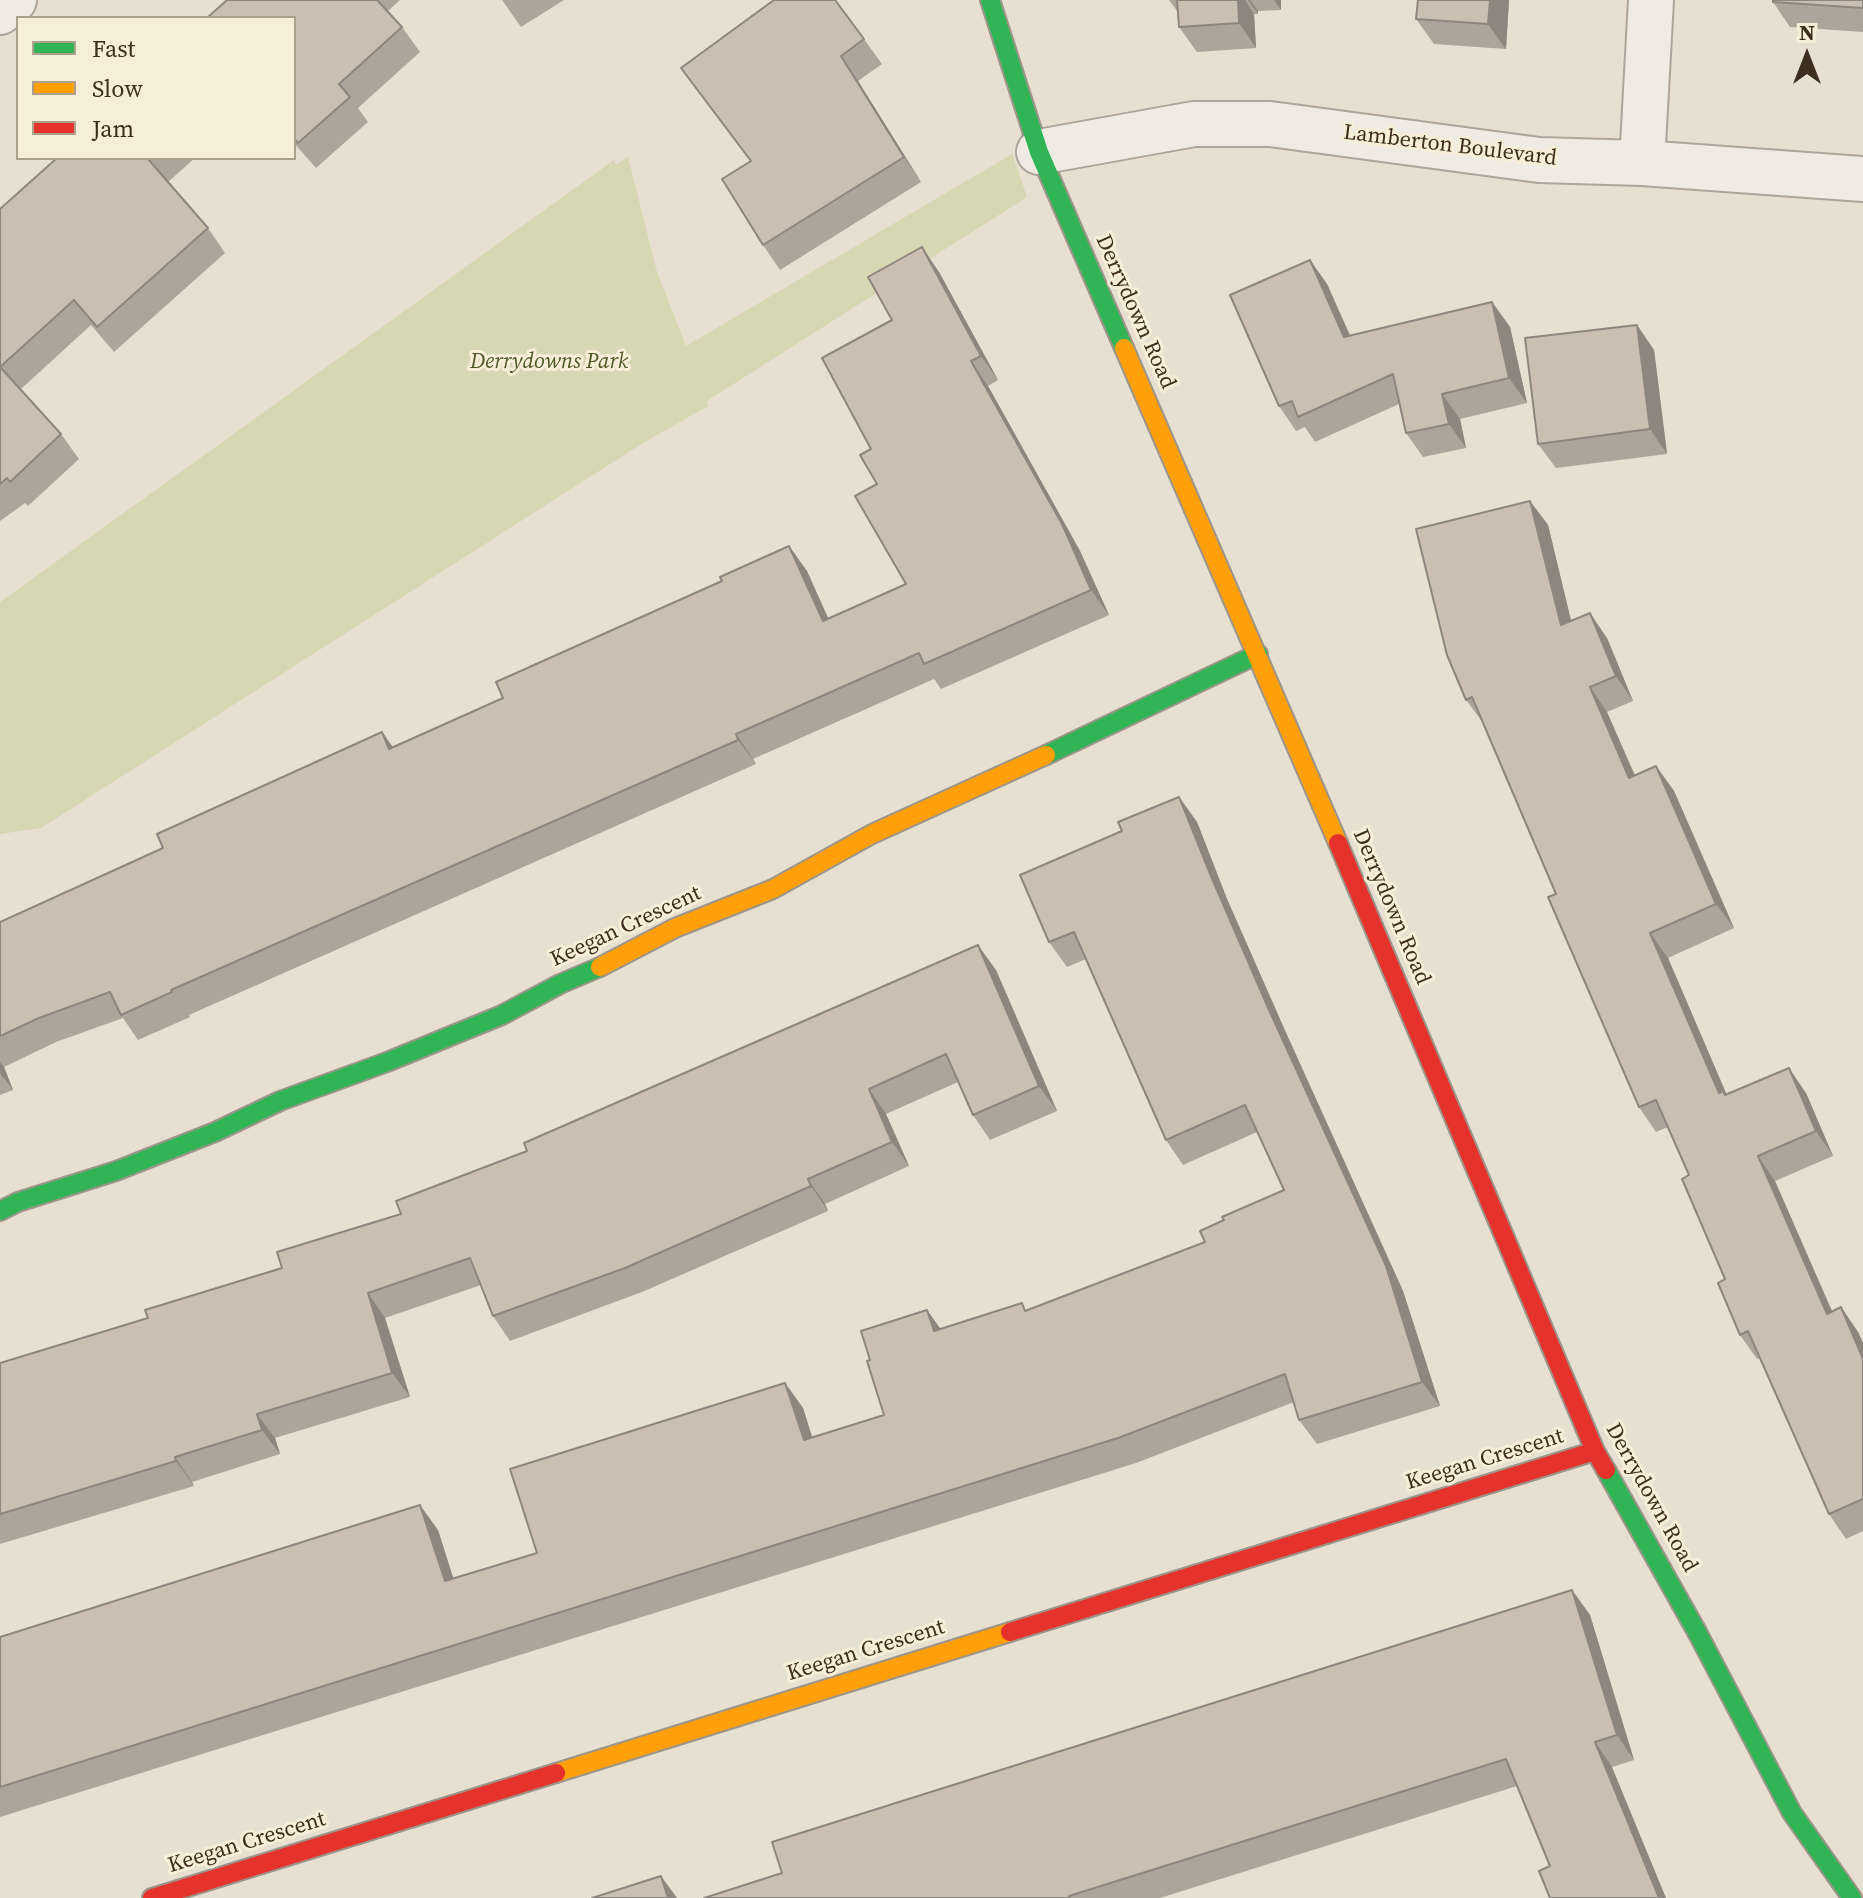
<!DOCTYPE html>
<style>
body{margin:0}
#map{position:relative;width:1863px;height:1898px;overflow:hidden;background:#e7e0d1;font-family:"Source Serif 4",serif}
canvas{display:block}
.legend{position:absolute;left:16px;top:16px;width:280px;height:144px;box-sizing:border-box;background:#f7eed8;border:2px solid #ada18e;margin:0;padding:10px 14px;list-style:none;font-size:24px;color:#3d2e20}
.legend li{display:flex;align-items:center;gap:16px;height:40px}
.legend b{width:40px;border:2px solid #ada18e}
.north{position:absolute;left:1767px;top:16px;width:80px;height:80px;-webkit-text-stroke:6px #f7eed8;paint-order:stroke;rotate:0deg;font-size:22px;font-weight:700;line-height:32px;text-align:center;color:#3d2e20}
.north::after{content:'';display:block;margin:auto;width:28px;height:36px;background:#3d2e20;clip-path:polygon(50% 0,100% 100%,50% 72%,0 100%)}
</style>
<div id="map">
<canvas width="1863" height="1898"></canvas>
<ul class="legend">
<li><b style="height:10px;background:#30b455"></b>Fast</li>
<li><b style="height:10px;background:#ff9f0a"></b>Slow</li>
<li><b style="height:10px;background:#e5322d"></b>Jam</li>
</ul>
<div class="north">N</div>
</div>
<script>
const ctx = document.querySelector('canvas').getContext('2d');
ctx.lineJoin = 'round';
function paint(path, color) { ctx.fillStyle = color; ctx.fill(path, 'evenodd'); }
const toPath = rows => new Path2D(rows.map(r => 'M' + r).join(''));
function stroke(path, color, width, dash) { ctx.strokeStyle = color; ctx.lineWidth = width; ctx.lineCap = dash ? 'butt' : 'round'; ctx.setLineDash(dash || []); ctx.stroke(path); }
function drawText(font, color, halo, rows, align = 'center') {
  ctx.font = font + ' "Source Serif 4",serif'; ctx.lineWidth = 6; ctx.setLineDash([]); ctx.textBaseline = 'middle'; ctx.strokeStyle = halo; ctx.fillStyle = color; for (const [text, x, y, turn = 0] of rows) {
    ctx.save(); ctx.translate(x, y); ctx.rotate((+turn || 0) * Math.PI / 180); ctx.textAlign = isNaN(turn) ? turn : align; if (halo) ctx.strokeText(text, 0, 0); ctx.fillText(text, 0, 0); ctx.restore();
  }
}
paint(toPath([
 [1012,154,1027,197,707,401,708,406,643,443,41,828,0,834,0,602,614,160,616,165,628,157,657,272,686,346]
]), '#d6d7b3');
const street = toPath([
 [0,12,14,0],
 [1039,152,1194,124,1270,124,1539,160,1642,163,1863,179],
 [1642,163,1651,0]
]);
const fast = toPath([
 [990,0,1039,152,1124,348],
 [1046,755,1258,654],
 [0,1211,18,1202,116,1171,215,1132,280,1101,387,1062,502,1015,560,984,600,967],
 [1606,1470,1697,1632,1792,1813,1852,1898]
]);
const slow = toPath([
 [1124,348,1338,843],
 [600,967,675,928,773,889,872,834,1046,755],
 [556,1773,1010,1632]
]);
const jam = toPath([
 [1338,843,1595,1451,1606,1470],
 [1010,1632,1595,1451],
 [152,1898,556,1773]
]);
stroke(street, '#ada599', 48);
stroke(fast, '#9c958a', 22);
stroke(slow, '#9c958a', 22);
stroke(jam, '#9c958a', 22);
stroke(street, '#efebe3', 44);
stroke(fast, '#30b455', 18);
stroke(slow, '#ff9f0a', 18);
stroke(jam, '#e5322d', 18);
paint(toPath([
 [227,0,400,0,388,11,402,27,420,52,358,108,368,122,316,168,294,143,294,18],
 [502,0,564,0,521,27],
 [1169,0,1281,0,1281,10,1258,11,1258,14,1254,14,1256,48,1197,52,1179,27,1178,12],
 [1418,0,1509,0,1506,49,1434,44,1416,19],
 [1863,0,1863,32,1790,27,1773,2],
 [864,39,882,64,858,81,921,182,780,270,763,245,750,161,681,68],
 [57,158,195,158,168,182,208,228,225,253,114,352,91,325,21,389,61,434,79,459,28,506,25,503,0,521,0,209],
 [1310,260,1327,284,1350,335,1492,302,1510,327,1527,403,1460,419,1466,448,1423,457,1406,433,1399,404,1315,442,1305,427,1296,431,1279,406],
 [939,272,998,380,988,386,1080,551,1109,615,941,689,934,679,753,759,756,764,189,1015,190,1017,138,1040,123,1018,56,1042,4,1067,13,1090,0,1095,0,922,163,848,382,732,392,747,503,698,789,546,807,571,828,618,906,584,877,484,871,449,892,320],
 [1637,325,1654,350,1667,454,1556,468,1538,444],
 [1530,501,1548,525,1571,620,1607,638,1633,701,1607,712,1635,775,1656,766,1674,791,1734,928,1668,958,1727,1095,1806,1093,1833,1156,1775,1181,1832,1311,1841,1307,1858,1332,1863,1343,1863,1531,1846,1539,1829,1514,1760,1358,1757,1359,1740,1335,1725,1279,1689,1175,1668,1127,1656,1132,1639,1107,1556,894,1484,724,1466,700],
 [1179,797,1197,822,1227,899,1287,1035,1403,1291,1440,1406,1317,1444,1299,1420,1294,1402,1136,1463,0,1817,0,1637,438,1530,453,1578,537,1553,785,1383,803,1408,812,1438,884,1415,870,1360,927,1310,940,1329,1028,1310,1205,1242,1224,1220,1284,1190,1257,1132,1183,1165,1166,1140,1086,959,1067,967,1049,942,1122,831],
 [996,970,1057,1111,990,1140,973,1115,958,1082,886,1114,909,1166,825,1204,828,1211,642,1292,510,1341,493,1316,481,1285,385,1318,410,1397,275,1438,280,1454,192,1482,194,1486,0,1544,0,1363,148,1318,282,1268,401,1214],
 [1572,1590,1590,1615,1634,1760,1612,1767,1550,1866,1517,1786,1160,1898,704,1898,782,1873]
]), '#afa499');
paint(toPath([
 [1238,0,1245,0,1254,14,1256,48,1239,23],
 [1248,0,1250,0,1258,11,1258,14],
 [1274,0,1281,0,1281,10],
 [1490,0,1509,0,1506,49,1488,24],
 [841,56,858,81,921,182,904,157],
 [922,247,939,272,998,380,981,356],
 [1310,260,1327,284,1361,361,1344,337],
 [1492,302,1510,327,1527,403,1509,378],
 [1637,325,1654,350,1667,454,1650,429],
 [971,361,988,386,1080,551,1109,615,1091,590],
 [1442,394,1460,419,1466,448,1449,424],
 [1530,501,1548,525,1578,650,1561,625],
 [789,546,807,571,840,645,823,621],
 [1590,613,1607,638,1633,701,1616,676],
 [1590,687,1607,712,1646,802,1629,778],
 [382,732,400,757,389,749],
 [736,734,753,759,756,764,738,740],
 [1656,766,1674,791,1734,928,1716,904],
 [1179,797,1197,822,1227,899,1287,1035,1403,1291,1440,1406,1422,1382,1269,1010,1210,874],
 [1650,933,1668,958,1728,1098,1719,1093],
 [978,945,996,970,1057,1111,1039,1086],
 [0,1062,4,1067,13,1090,0,1073],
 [1789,1068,1806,1093,1833,1156,1816,1131],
 [869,1089,886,1114,909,1166,892,1142],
 [1758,1156,1775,1181,1844,1339,1827,1314],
 [808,1179,825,1204,828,1211,811,1186],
 [368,1293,385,1318,410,1397,392,1373],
 [1841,1307,1858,1332,1863,1343,1863,1359],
 [927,1310,945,1335,934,1331],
 [785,1383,803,1408,821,1465,804,1440],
 [257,1414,275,1438,280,1454,262,1430],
 [175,1457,192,1482,194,1486,176,1461],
 [420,1505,438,1530,462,1606,445,1581],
 [1572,1590,1590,1615,1634,1760,1617,1735],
 [1595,1742,1612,1767,1666,1898,1659,1898],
 [661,1876,677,1898,668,1898]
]), '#8e867d');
const building = toPath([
 [227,0,377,0,402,27,339,84,350,97,298,143,294,138,294,18,207,18,227,0],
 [774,0,835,0,864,39,841,56,904,157,763,245,722,179,751,161,681,68,774,0],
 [1177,0,1238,0,1239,23,1179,27,1177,0],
 [1418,0,1490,0,1488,24,1416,19,1418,0],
 [1773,0,1863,0,1863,8,1773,2,1773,0],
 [57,158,149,158,148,159,208,228,97,327,74,300,0,367,61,434,10,482,7,478,0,484,0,209,57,158],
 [922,247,981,356,971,361,1063,526,1091,590,924,664,919,653,736,734,738,740,171,990,172,992,121,1015,110,992,39,1018,0,1036,0,922,163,848,157,834,382,732,389,749,503,698,496,682,722,581,720,577,789,546,823,621,906,584,855,496,877,484,860,455,871,449,822,358,892,320,868,277,922,247],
 [1310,260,1344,337,1492,302,1509,378,1442,394,1449,424,1406,433,1393,374,1298,417,1292,401,1279,406,1230,295,1310,260],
 [1637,325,1650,429,1538,444,1525,338,1637,325],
 [1530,501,1561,625,1590,613,1616,676,1590,687,1629,778,1656,766,1716,904,1650,933,1719,1093,1723,1091,1725,1095,1789,1068,1816,1131,1758,1156,1827,1314,1841,1307,1863,1359,1863,1499,1829,1514,1748,1331,1740,1335,1718,1283,1725,1279,1682,1179,1689,1175,1656,1100,1639,1107,1548,897,1556,894,1472,697,1466,700,1447,655,1416,529,1530,501],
 [1179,797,1210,874,1269,1010,1386,1266,1422,1382,1299,1420,1285,1374,1118,1438,0,1787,0,1637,420,1505,445,1581,537,1553,510,1469,785,1383,804,1440,884,1415,867,1361,870,1360,861,1331,927,1310,934,1331,1022,1303,1025,1311,1205,1242,1200,1231,1224,1220,1222,1217,1284,1190,1245,1105,1166,1140,1074,932,1049,942,1020,875,1122,831,1118,822,1179,797],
 [978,945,1039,1086,973,1115,946,1054,869,1089,892,1142,808,1179,811,1186,625,1268,493,1316,470,1258,368,1293,392,1373,257,1414,262,1430,175,1457,176,1461,0,1514,0,1363,148,1318,145,1310,282,1268,277,1252,401,1214,396,1201,527,1151,524,1143,978,945],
 [1572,1590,1617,1735,1595,1742,1659,1898,1550,1898,1539,1871,1550,1866,1506,1759,1069,1896,1070,1898,704,1898,782,1873,772,1842,1572,1590],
 [661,1876,668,1898,592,1898,661,1876]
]);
paint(building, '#cbbfb2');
stroke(building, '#8e867d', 2);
drawText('22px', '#3d2e20', '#f7eed8', [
 ["Lamberton Boulevard",1450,146,7],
 ["Derrydown Road",1135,312,66],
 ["Derrydown Road",1391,907,67],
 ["Keegan Crescent",626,927,-25],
 ["Keegan Crescent",1485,1460,-17],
 ["Derrydown Road",1651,1498,61],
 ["Keegan Crescent",866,1651,-17],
 ["Keegan Crescent",247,1843,-17]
]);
drawText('italic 22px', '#4d5a26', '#f7eed8', [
 ["Derrydowns Park",549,362]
]);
</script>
